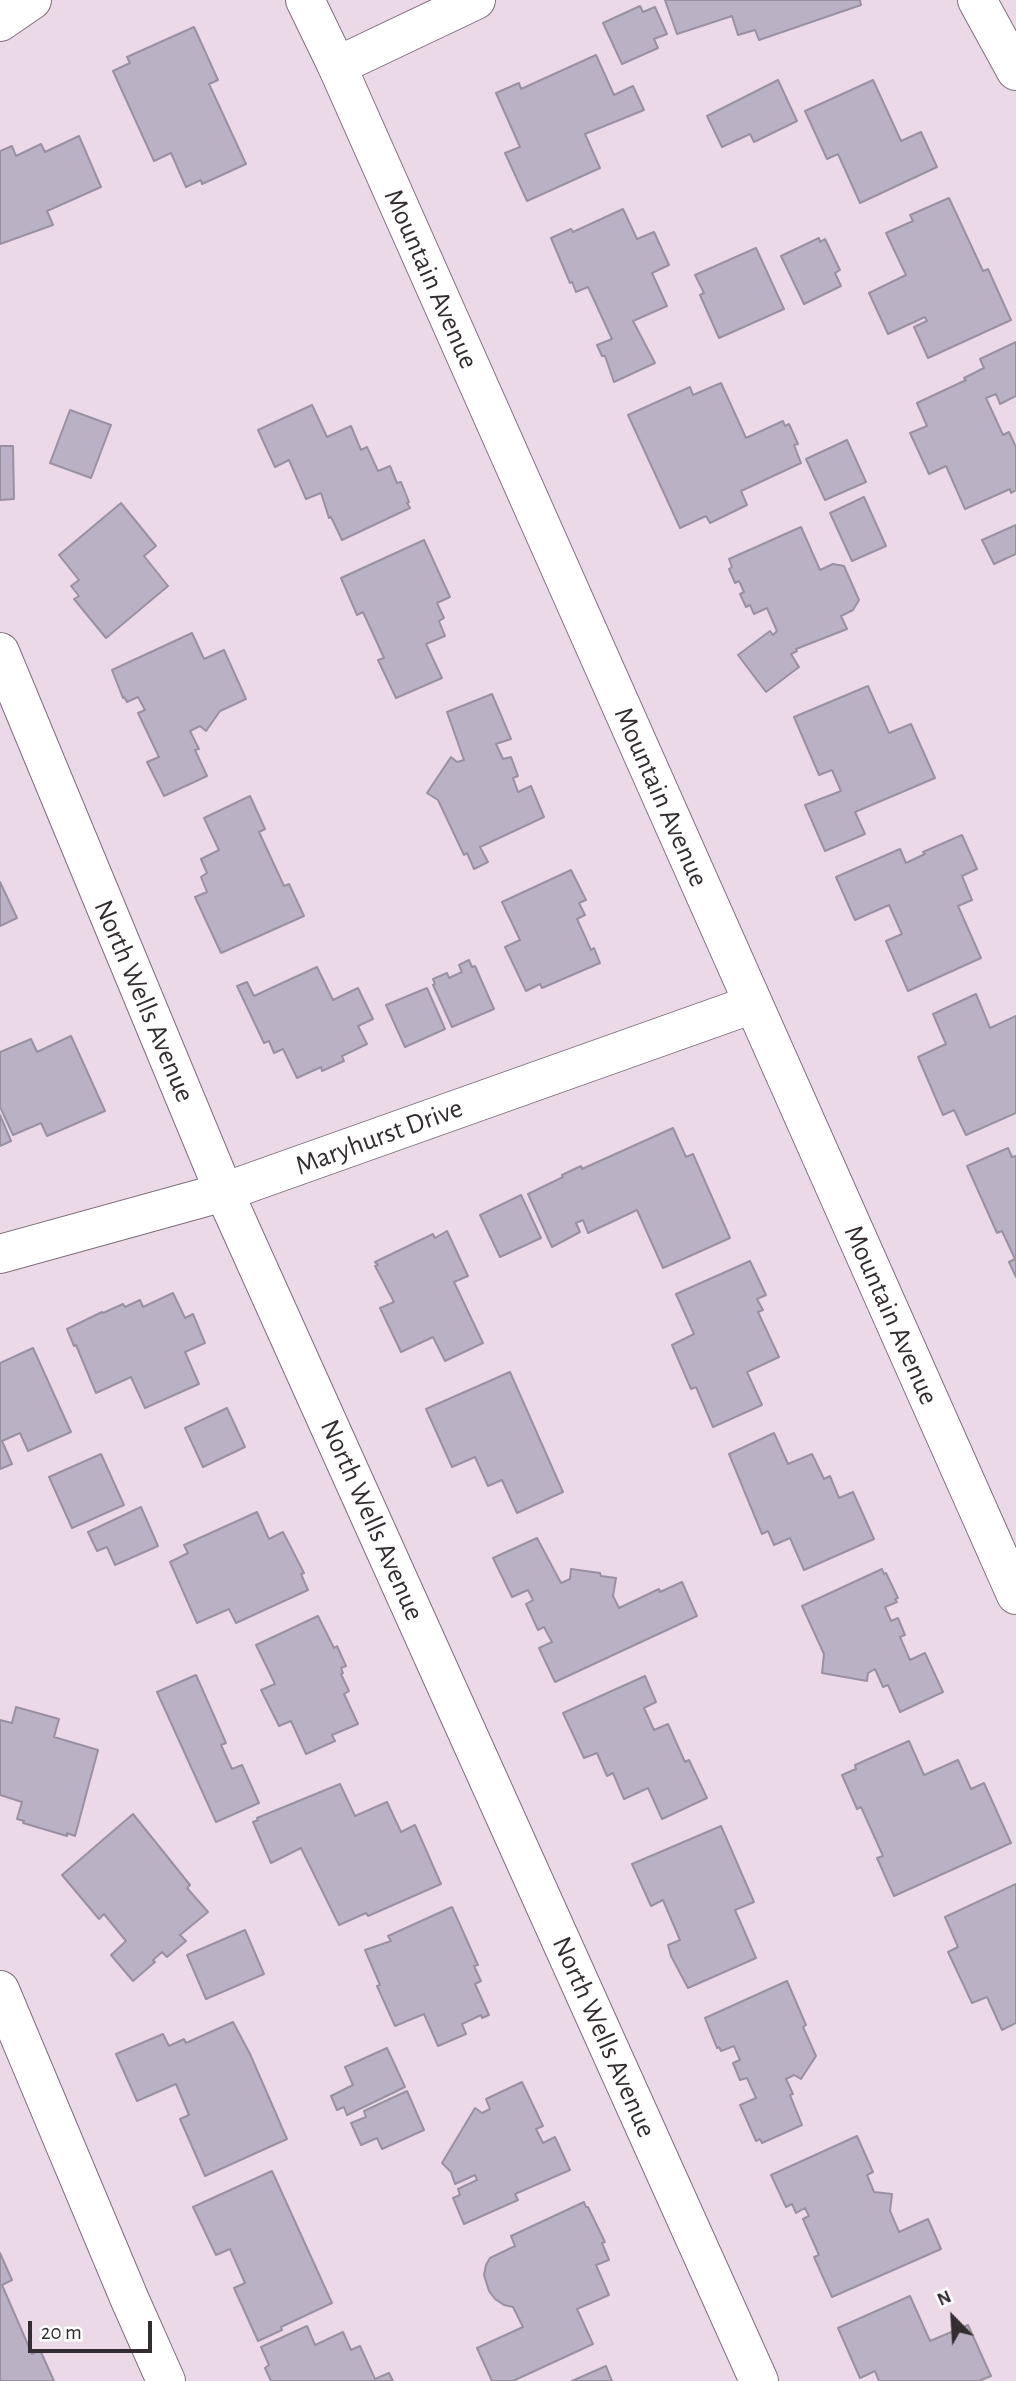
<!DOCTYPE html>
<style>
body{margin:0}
#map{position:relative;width:1016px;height:2381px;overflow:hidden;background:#ebd9e7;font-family:"Alegreya Sans",sans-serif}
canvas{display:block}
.north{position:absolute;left:918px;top:2283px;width:70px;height:70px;-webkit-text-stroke:5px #fff;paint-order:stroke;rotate:336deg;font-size:19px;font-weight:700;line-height:28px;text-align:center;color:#332d32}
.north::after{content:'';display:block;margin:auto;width:24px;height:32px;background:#332d32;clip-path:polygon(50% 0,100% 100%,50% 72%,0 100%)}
.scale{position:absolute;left:28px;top:2321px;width:124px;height:32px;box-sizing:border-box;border:4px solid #332d32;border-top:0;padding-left:9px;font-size:21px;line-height:24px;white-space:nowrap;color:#332d32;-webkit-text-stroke:5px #fff;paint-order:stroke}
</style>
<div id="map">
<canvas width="1016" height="2381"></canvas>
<div class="north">N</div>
<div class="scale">20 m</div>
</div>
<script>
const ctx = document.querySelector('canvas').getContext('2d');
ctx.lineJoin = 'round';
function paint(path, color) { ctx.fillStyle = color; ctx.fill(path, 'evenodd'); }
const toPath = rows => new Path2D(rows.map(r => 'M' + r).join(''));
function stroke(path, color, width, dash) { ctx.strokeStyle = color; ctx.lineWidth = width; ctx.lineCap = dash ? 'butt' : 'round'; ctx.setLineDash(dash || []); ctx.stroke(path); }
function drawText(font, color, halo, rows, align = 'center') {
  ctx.font = font + ' "Alegreya Sans",sans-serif'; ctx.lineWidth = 5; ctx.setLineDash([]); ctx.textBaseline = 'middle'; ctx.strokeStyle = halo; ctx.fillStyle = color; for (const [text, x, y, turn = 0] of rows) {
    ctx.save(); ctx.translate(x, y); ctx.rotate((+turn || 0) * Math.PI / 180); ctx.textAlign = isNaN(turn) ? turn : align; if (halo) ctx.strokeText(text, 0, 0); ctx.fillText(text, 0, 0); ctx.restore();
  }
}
const building = toPath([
 [665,0,860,0,861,5,759,40,755,30,738,35,732,16,677,34,665,0],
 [640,6,643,12,655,7,667,34,654,39,658,48,622,64,603,23,640,6],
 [194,27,218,80,209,84,246,164,202,184,201,180,186,187,171,153,154,161,113,71,130,63,127,57,194,27],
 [596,55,614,95,633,86,644,110,585,134,600,168,527,201,505,153,520,147,496,93,519,83,521,89,596,55],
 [778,80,797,121,754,142,750,134,722,147,707,116,778,80],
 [873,80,901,141,921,132,937,167,860,203,838,154,827,159,805,111,873,80],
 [79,136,101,187,47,211,53,225,0,244,0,151,12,146,16,156,41,144,45,152,79,136],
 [949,198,983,271,988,269,1011,320,928,358,914,327,927,321,925,317,888,334,869,293,906,275,886,233,913,221,910,215,949,198],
 [623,209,637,239,654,232,669,265,652,273,667,306,633,321,655,363,614,382,605,356,602,356,597,345,612,339,588,287,576,292,572,282,570,283,551,238,571,229,573,232,623,209],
 [819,238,820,242,825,239,840,270,835,273,841,286,804,304,781,256,819,238],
 [756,248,784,309,719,338,700,295,704,293,695,275,756,248],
 [1016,342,1016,396,1000,404,996,394,986,398,1003,435,1009,432,1016,447,1016,490,1011,493,1010,489,965,509,946,466,929,474,910,433,927,426,917,403,966,380,964,378,984,368,980,359,1016,342],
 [721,383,746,438,783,421,785,426,789,424,798,444,794,445,801,463,741,491,747,505,710,523,706,516,680,528,628,415,690,387,693,395,721,383],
 [312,405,327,437,351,426,361,450,367,447,378,471,390,466,397,483,401,482,409,502,407,503,410,508,342,540,331,517,329,518,321,493,306,499,289,460,275,467,258,430,312,405],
 [70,410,111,425,91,478,50,463,70,410],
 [847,440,866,482,825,500,806,459,847,440],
 [0,446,13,446,14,499,0,500,0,446],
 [864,497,886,546,852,561,830,513,864,497],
 [121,503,156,546,144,556,168,586,106,638,74,599,79,596,71,586,79,580,59,555,121,503],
 [1016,525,1016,554,994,564,982,540,1016,525],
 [801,527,820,570,833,564,844,566,859,600,853,610,841,616,847,629,796,649,797,651,791,654,799,667,766,692,738,655,770,631,773,635,777,631,767,608,754,614,750,605,746,607,740,594,744,592,739,581,735,583,729,569,732,567,729,559,801,527],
 [424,540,450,597,437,603,444,618,439,621,445,636,426,644,442,678,396,698,378,660,384,658,363,612,357,615,341,578,424,540],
 [192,633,204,659,224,650,246,699,220,711,206,731,200,726,190,731,199,749,195,750,207,776,164,796,147,762,159,757,138,713,145,710,138,697,127,702,124,697,123,698,112,670,192,633],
 [868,686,889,733,911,724,935,778,855,812,865,834,825,851,805,805,841,791,832,770,819,775,794,717,868,686],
 [492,694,511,739,496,744,503,759,511,757,518,776,513,778,518,792,531,786,544,817,480,847,488,862,474,869,467,853,464,855,438,800,427,793,451,757,457,762,464,760,447,712,492,694],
 [250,796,265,829,259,832,284,886,289,884,304,916,221,953,195,897,207,892,201,877,207,873,201,859,219,850,204,818,250,796],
 [962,835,977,869,962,876,972,900,958,906,981,958,908,991,886,941,902,934,889,905,855,920,836,877,900,849,906,863,925,854,923,852,962,835],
 [571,870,586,900,579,903,585,915,577,919,591,950,594,948,600,963,542,988,540,984,526,991,505,947,520,940,502,902,571,870],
 [0,882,17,918,0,926,0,882],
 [469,960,472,967,475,966,494,1009,452,1027,433,985,435,984,433,979,447,973,449,978,462,972,459,965,469,960],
 [317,967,333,1000,358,988,373,1019,358,1026,367,1044,342,1056,344,1061,322,1071,321,1067,297,1078,283,1049,274,1053,269,1041,264,1043,237,986,247,982,254,996,317,967],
 [427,988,445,1029,405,1047,386,1005,427,988],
 [976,994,990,1028,1016,1016,1016,1113,966,1135,954,1110,943,1115,918,1057,946,1044,933,1014,976,994],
 [71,1036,105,1111,47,1136,41,1123,13,1135,0,1107,0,1052,31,1039,37,1052,71,1036],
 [0,1115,11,1141,0,1146,0,1115],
 [673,1128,686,1157,693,1154,730,1238,663,1268,637,1210,588,1233,583,1220,576,1223,580,1232,552,1247,528,1194,563,1177,562,1175,581,1166,582,1169,673,1128],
 [1008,1148,1012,1157,1016,1156,1016,1277,1009,1262,1015,1259,1002,1231,997,1233,967,1166,1008,1148],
 [521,1195,541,1238,500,1257,480,1215,521,1195],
 [447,1231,468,1276,454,1282,483,1343,445,1361,433,1337,401,1352,380,1308,394,1302,375,1266,378,1265,375,1262,433,1234,435,1238,447,1231],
 [750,1261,766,1295,757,1299,763,1310,758,1312,779,1357,747,1372,762,1405,713,1427,696,1387,691,1389,672,1345,694,1334,676,1294,750,1261],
 [173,1293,185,1318,193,1314,205,1343,185,1352,199,1384,145,1408,131,1377,96,1393,76,1345,74,1346,67,1329,102,1312,103,1313,123,1304,125,1307,140,1300,143,1307,173,1293],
 [33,1348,71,1432,28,1451,20,1433,2,1441,12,1464,0,1469,0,1363,33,1348],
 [510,1372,563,1492,517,1513,502,1480,488,1486,475,1457,452,1467,426,1409,510,1372],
 [227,1408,245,1447,203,1467,185,1428,227,1408],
 [774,1433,788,1464,812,1454,824,1479,830,1476,839,1498,853,1492,874,1539,804,1570,790,1538,774,1545,768,1531,762,1534,729,1454,774,1433],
 [101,1454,124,1505,72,1528,49,1477,101,1454],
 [141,1507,158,1546,115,1565,107,1547,97,1551,88,1532,141,1507],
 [257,1512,269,1539,283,1532,304,1573,301,1574,308,1590,236,1623,229,1609,197,1623,170,1562,188,1553,184,1545,257,1512],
 [537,1538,561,1583,570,1579,571,1569,600,1573,601,1576,616,1578,613,1596,619,1608,659,1589,660,1592,682,1582,697,1616,555,1682,539,1648,552,1642,544,1627,538,1630,526,1604,533,1600,528,1590,512,1597,493,1558,537,1538],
 [882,1569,884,1574,886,1573,898,1598,895,1599,897,1602,885,1607,891,1621,898,1618,905,1635,900,1637,910,1660,925,1653,943,1692,900,1712,888,1685,883,1687,875,1669,868,1673,867,1681,822,1673,824,1654,802,1606,882,1569],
 [318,1616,334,1648,337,1646,346,1666,341,1668,343,1673,341,1674,349,1691,344,1694,358,1724,332,1735,335,1741,306,1754,291,1721,279,1726,261,1690,275,1684,256,1645,318,1616],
 [196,1675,226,1743,221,1745,232,1769,242,1765,259,1803,216,1822,157,1692,196,1675],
 [645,1676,656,1702,644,1708,654,1730,668,1724,685,1762,689,1760,707,1798,662,1819,648,1788,624,1799,613,1773,607,1776,597,1753,584,1758,563,1713,645,1676],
 [16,1707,59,1719,54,1737,98,1750,75,1836,67,1833,67,1836,23,1823,24,1821,17,1819,22,1802,0,1795,0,1720,12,1723,16,1707],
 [909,1741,924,1775,958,1760,971,1789,984,1783,1011,1843,894,1896,877,1858,883,1856,861,1807,857,1809,842,1775,856,1769,855,1765,909,1741],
 [340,1784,355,1816,387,1802,401,1832,415,1825,441,1884,368,1916,366,1913,339,1925,301,1848,271,1863,253,1822,258,1820,257,1818,340,1784],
 [133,1814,190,1885,187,1888,208,1912,180,1935,186,1941,167,1957,162,1952,153,1960,155,1962,133,1981,111,1955,126,1941,104,1914,99,1919,62,1875,133,1814],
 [721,1826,754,1902,735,1910,756,1958,688,1988,671,1956,668,1945,680,1940,663,1900,651,1906,632,1864,721,1826],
 [1016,1884,1016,2023,1002,2030,987,1997,972,2003,948,1952,958,1947,945,1917,1016,1884],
 [452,1907,478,1965,474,1966,481,1981,475,1984,489,2015,482,2018,481,2015,462,2024,466,2034,438,2046,424,2014,395,2026,377,1986,380,1985,365,1950,391,1941,388,1936,452,1907],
 [245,1930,264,1974,206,1999,187,1955,245,1930],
 [787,1981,806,2025,803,2027,816,2056,801,2079,794,2075,786,2079,793,2094,790,2095,802,2125,762,2143,760,2139,756,2141,740,2105,756,2098,747,2078,740,2080,733,2063,740,2060,734,2046,721,2051,719,2047,717,2048,705,2018,787,1981],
 [233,2022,250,2054,287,2139,205,2176,180,2119,189,2115,176,2084,137,2101,116,2054,163,2034,169,2046,184,2039,186,2043,233,2022],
 [387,2048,405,2087,347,2115,344,2107,337,2110,331,2096,353,2085,345,2067,387,2048],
 [522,2082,543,2126,536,2129,543,2143,555,2137,570,2170,515,2194,518,2200,464,2224,453,2198,460,2195,458,2189,477,2180,475,2175,455,2184,451,2172,442,2163,475,2108,482,2113,490,2109,486,2099,522,2082],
 [407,2091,424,2130,382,2149,377,2138,361,2145,351,2123,366,2117,364,2111,407,2091],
 [857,2136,873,2172,867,2175,874,2192,892,2194,890,2211,899,2232,928,2219,941,2249,832,2297,814,2257,819,2255,803,2219,809,2216,805,2208,796,2213,792,2204,786,2207,771,2175,857,2136],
 [272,2171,332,2303,281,2327,282,2330,258,2341,234,2288,245,2283,230,2249,216,2255,193,2207,272,2171],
 [584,2202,586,2207,588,2207,605,2242,602,2243,609,2260,596,2265,609,2295,577,2309,593,2344,513,2381,492,2381,477,2348,523,2327,513,2307,504,2305,495,2299,489,2291,484,2275,486,2265,490,2258,515,2246,511,2236,584,2202],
 [0,2253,12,2280,2,2285,32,2354,40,2350,54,2381,0,2381,0,2253],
 [910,2296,930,2341,968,2325,991,2376,979,2381,879,2381,875,2371,860,2378,838,2328,910,2296],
 [307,2326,315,2345,343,2332,351,2350,360,2346,375,2379,389,2373,393,2381,271,2381,265,2368,269,2365,261,2347,307,2326],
 [606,2366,612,2381,572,2381,606,2366]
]);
paint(building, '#bab2c4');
stroke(building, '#9991a2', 2);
const street = toPath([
 [977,0,1016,71],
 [0,22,32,0],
 [337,66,476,0],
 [0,652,224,1192,759,2381],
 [0,1254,224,1192,753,1004],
 [0,1990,130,2300,166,2381]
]);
const secondary = toPath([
 [305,0,337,66,1016,1595]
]);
stroke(street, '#7e6f7c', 40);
stroke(secondary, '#7e6f7c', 40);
stroke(street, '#fff', 38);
stroke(secondary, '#fff', 38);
drawText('28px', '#332d32', '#fff', [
 ["Mountain Avenue",431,279,66],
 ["Mountain Avenue",661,797,66],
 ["North Wells Avenue",144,1001,67],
 ["Maryhurst Drive",379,1137,-20],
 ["Mountain Avenue",891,1315,66],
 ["North Wells Avenue",372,1520,66],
 ["North Wells Avenue",604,2037,66]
]);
</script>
